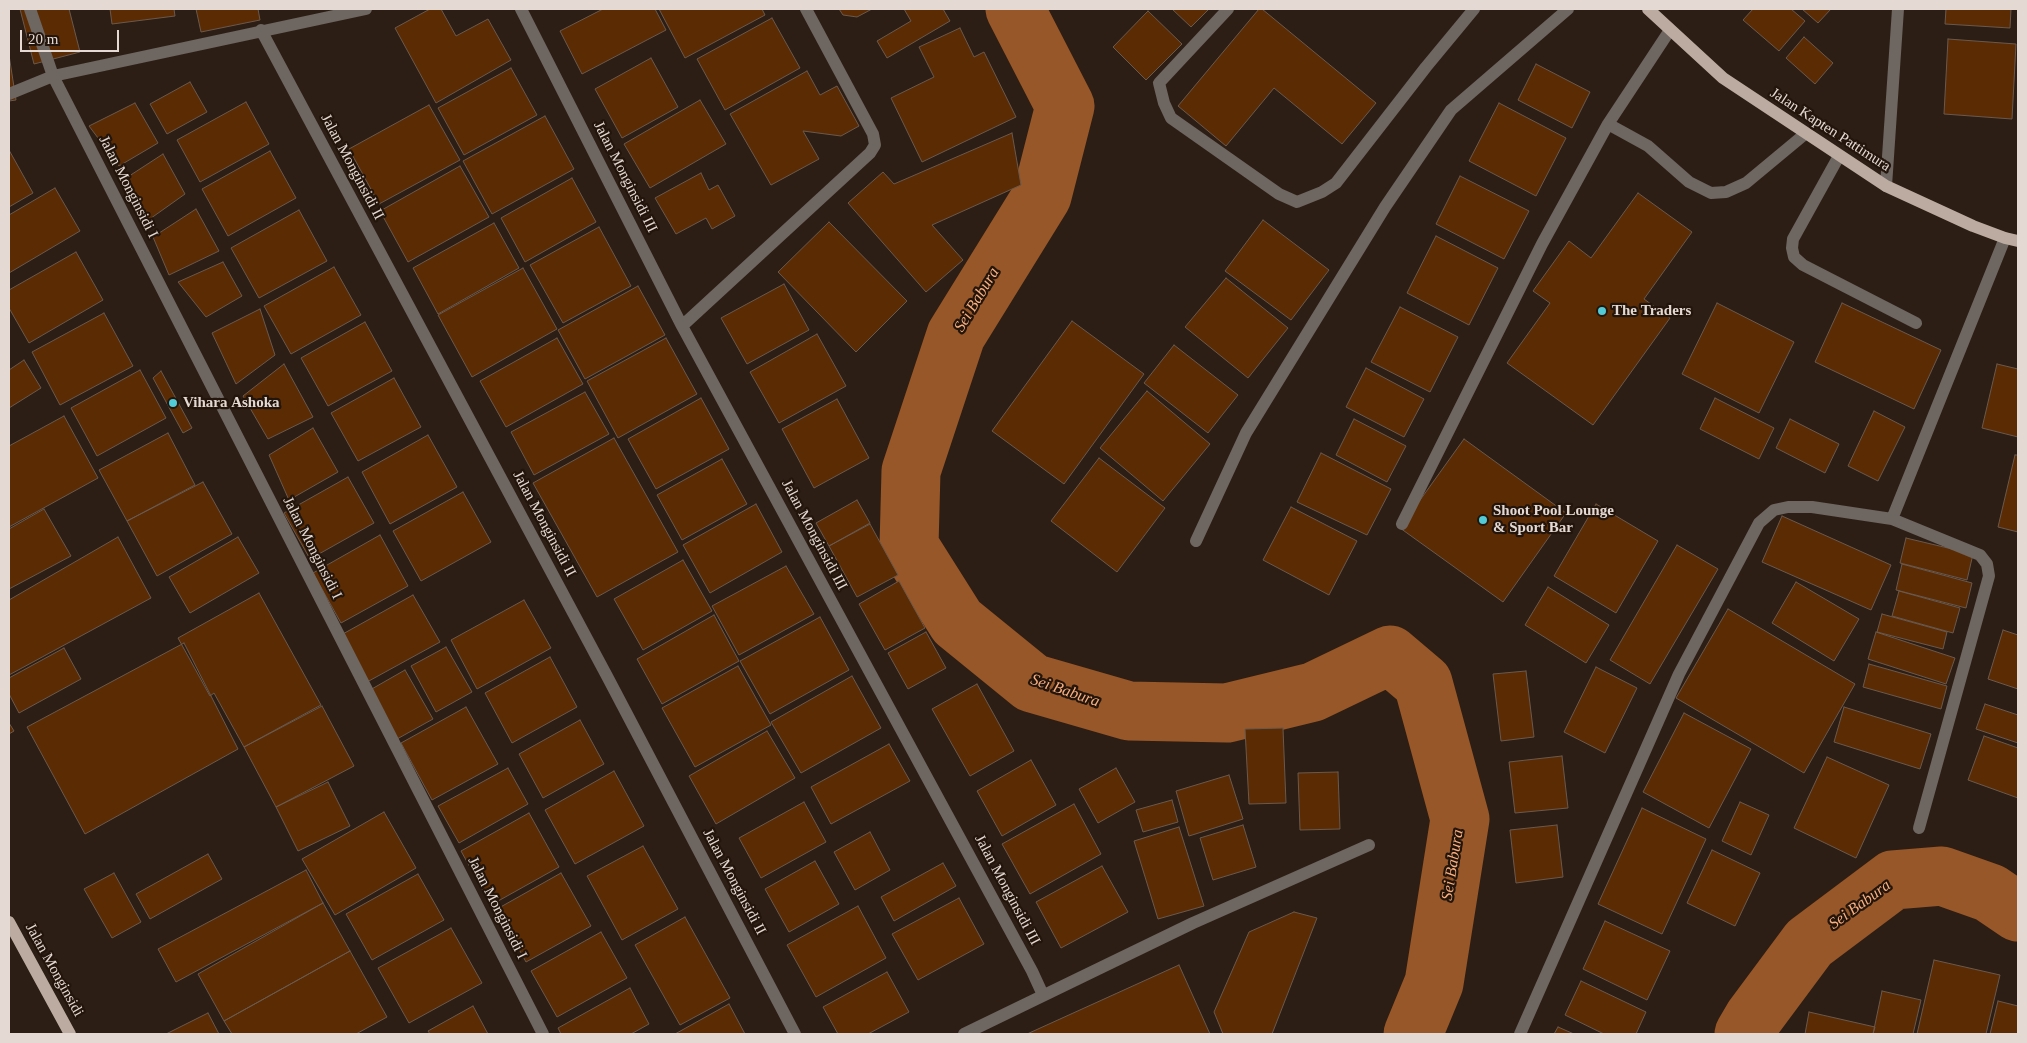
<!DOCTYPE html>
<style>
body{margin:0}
#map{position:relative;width:2027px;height:1043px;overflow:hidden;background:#2c1e14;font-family:"Times New Roman",serif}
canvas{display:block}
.frame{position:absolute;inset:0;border:10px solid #e4d9d3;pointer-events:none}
.scale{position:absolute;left:20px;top:30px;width:99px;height:22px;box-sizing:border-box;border:2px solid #e4d9d3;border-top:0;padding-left:6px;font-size:15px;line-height:18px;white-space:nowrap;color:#e4d9d3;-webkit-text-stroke:4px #23150b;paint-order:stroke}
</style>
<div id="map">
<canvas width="2027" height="1043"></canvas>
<div class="frame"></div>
<div class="scale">20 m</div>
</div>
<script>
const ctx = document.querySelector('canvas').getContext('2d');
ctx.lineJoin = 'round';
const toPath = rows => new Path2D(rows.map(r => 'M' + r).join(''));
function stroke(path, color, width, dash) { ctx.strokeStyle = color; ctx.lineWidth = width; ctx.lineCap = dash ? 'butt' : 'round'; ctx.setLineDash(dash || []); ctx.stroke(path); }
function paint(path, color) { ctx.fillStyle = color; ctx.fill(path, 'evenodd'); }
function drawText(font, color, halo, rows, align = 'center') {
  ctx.font = font + ' "Times New Roman",serif'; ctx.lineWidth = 4.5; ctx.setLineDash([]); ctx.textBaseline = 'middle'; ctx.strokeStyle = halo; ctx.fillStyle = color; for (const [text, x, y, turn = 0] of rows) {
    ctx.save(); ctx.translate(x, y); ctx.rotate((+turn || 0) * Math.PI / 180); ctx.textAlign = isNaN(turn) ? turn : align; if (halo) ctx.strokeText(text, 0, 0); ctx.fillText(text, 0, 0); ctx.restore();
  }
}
stroke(toPath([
 [1015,9,1065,106,1042,196,956,335,911,471,909,546,957,622,1032,683,1129,711,1227,713,1313,692,1390,655,1423,683,1460,819,1434,983,1413,1034],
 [1744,1034,1754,1017,1809,943,1893,880,1942,876,1990,893,2018,912]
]), '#975728', 59);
const building = toPath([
 [20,9,69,9,80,52,34,64,20,9],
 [110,9,174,9,175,16,112,24,110,9],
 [196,9,258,9,260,20,201,32,196,9],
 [430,9,441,9,456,36,488,19,511,60,436,103,395,28,430,9],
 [603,9,655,9,666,30,582,74,560,31,603,9],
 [659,9,762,9,765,15,685,58,659,9],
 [839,9,872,9,857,17,843,15,839,9],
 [904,9,943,9,950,21,887,58,877,41,911,21,904,9],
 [1172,9,1209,9,1191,27,1172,9],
 [1259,9,1262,9,1376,103,1342,144,1274,88,1226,146,1178,106,1259,9],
 [1753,9,1791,9,1805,21,1779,51,1743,20,1753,9],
 [1802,9,1831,9,1818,23,1802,9],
 [1946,9,2011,9,2010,28,1945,24,1946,9],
 [1148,11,1182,44,1146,80,1113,47,1148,11],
 [772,18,800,68,725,110,697,59,772,18],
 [960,28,974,57,984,52,1016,117,922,162,891,98,934,77,919,47,960,28],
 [1804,37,1833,63,1815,84,1786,58,1804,37],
 [1948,39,2016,44,2012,119,1944,114,1948,39],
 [9,55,16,100,9,101,9,55],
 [651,58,678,107,622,138,595,89,651,58],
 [1536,64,1590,92,1572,128,1518,100,1536,64],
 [511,68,537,115,464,155,438,108,511,68],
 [807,71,820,95,837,86,859,126,841,136,803,131,819,159,771,185,730,114,807,71],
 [190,82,207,112,167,134,150,104,190,82],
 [700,100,726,144,650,188,624,144,700,100],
 [246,102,269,144,200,182,177,140,246,102],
 [135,103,158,143,119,166,89,126,135,103],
 [1499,103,1566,138,1536,196,1469,161,1499,103],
 [429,105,460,160,379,204,349,149,429,105],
 [545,116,574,169,492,214,463,161,545,116],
 [1012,133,1021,185,932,225,963,260,926,292,848,203,883,172,894,184,1012,133],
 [9,150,33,193,9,207,9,150],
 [270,151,296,198,228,236,202,189,270,151],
 [163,154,185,194,147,221,123,180,163,154],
 [460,166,489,217,408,262,380,211,460,166],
 [701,173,709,190,718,185,735,216,712,229,706,218,676,234,655,198,701,173],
 [1460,176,1529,211,1504,259,1436,224,1460,176],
 [572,178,596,222,525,262,501,218,572,178],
 [55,188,80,231,9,273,9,215,55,188],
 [1638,193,1692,232,1644,299,1670,318,1593,425,1507,363,1550,303,1533,291,1569,241,1591,258,1638,193],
 [196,209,219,251,169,275,153,237,196,209],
 [299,210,327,261,259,298,231,248,299,210],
 [1263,220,1329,270,1291,320,1225,271,1263,220],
 [829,222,907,301,856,352,778,272,829,222],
 [494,223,519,268,438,314,413,268,494,223],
 [599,227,631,286,563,323,530,265,599,227],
 [1436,236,1498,268,1469,325,1407,293,1436,236],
 [76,252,103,300,29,343,9,308,9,290,76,252],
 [223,262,242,296,206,317,178,282,223,262],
 [334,267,361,315,291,354,264,306,334,267],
 [523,268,557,329,472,377,438,315,523,268],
 [1226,278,1288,328,1248,378,1185,327,1226,278],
 [784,284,809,330,747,364,721,318,784,284],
 [638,286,665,335,585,379,558,330,638,286],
 [1717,303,1794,342,1759,413,1682,374,1717,303],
 [1842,303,1941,350,1914,409,1815,362,1842,303],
 [1400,307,1458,337,1430,392,1371,362,1400,307],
 [260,309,275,355,236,384,212,333,260,309],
 [104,313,133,366,60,405,32,352,104,313],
 [1072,321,1144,374,1064,484,992,431,1072,321],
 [365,322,392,371,328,406,301,358,365,322],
 [817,334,846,386,779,423,750,372,817,334],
 [557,338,583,384,506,427,480,381,557,338],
 [666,338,697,394,618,438,587,381,666,338],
 [1174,345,1238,395,1208,433,1144,383,1174,345],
 [24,360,41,388,9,408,9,370,24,360],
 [284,364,313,417,268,439,243,396,284,364],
 [1997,364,2018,369,2018,437,1982,428,1997,364],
 [1366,368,1424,399,1404,437,1346,407,1366,368],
 [140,370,166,418,97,456,71,408,140,370],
 [161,371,192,428,183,433,153,378,161,371],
 [394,378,421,427,358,461,331,413,394,378],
 [1147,391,1210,444,1163,501,1100,448,1147,391],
 [585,392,609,434,534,475,511,432,585,392],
 [701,398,729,449,656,489,628,439,701,398],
 [1715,398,1774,428,1759,459,1700,429,1715,398],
 [837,399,869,458,814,488,782,429,837,399],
 [1874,411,1905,427,1878,481,1848,466,1874,411],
 [64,416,98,478,9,527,9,446,64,416],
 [1354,419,1406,446,1387,482,1336,455,1354,419],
 [1790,419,1839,444,1825,473,1776,448,1790,419],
 [313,428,338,472,289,500,269,455,313,428],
 [168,433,195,485,127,521,99,470,168,433],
 [428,435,457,487,390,524,362,472,428,435],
 [614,438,678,552,597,597,533,483,614,438],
 [1464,439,1566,513,1503,602,1400,528,1464,439],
 [1321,453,1391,489,1367,535,1297,502,1321,453],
 [2015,455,2018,455,2018,532,1998,527,2015,455],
 [1099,458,1165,508,1117,572,1051,521,1099,458],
 [722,459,747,504,682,540,657,495,722,459],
 [348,477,374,523,310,559,284,513,348,477],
 [203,482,232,534,157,576,127,521,203,482],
 [463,492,491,542,421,581,393,531,463,492],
 [857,500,870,523,829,546,816,523,857,500],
 [756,504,782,552,710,593,683,545,756,504],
 [1596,504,1658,541,1616,613,1554,576,1596,504],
 [1291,507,1357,541,1329,595,1263,560,1291,507],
 [44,509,71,556,9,589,9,529,44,509],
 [1782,516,1891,565,1871,610,1762,562,1782,516],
 [870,524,898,575,857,597,829,546,870,524],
 [380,535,408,586,341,623,313,573,380,535],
 [118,537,151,598,9,675,9,600,118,537],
 [238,537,259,573,190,613,169,577,238,537],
 [1906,538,1973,554,1967,580,1900,563,1906,538],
 [1677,545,1718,569,1650,684,1610,660,1677,545],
 [683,560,712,611,643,650,614,599,683,560],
 [1902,564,1972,583,1966,608,1896,590,1902,564],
 [786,566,814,614,739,655,712,606,786,566],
 [899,581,925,628,885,650,859,604,899,581],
 [1796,582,1859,619,1834,661,1772,623,1796,582],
 [1548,587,1609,625,1586,663,1525,625,1548,587],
 [1899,591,1960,608,1953,633,1892,616,1899,591],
 [259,593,321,705,244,747,214,693,210,696,178,638,259,593],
 [413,595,440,642,367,682,341,635,413,595],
 [524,600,551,648,477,689,451,640,524,600],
 [1728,609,1855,684,1804,773,1676,698,1728,609],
 [1882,614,1947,632,1943,649,1877,632,1882,614],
 [714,615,739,661,662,704,637,659,714,615],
 [820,617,849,670,770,714,740,661,820,617],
 [2003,630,2018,635,2018,689,1988,679,2003,630],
 [926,632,946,668,908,689,888,653,926,632],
 [1876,632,1955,658,1946,684,1868,659,1876,632],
 [184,643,238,749,85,834,27,727,184,643],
 [446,647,472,692,436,712,411,666,446,647],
 [64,648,81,679,19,713,9,694,9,678,64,648],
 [550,657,577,707,512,743,485,693,550,657],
 [1869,664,1947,686,1941,709,1863,687,1869,664],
 [738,666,771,725,695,767,662,708,738,666],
 [1596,667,1637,688,1605,753,1564,732,1596,667],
 [405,670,433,719,397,739,370,690,405,670],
 [1526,671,1534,737,1501,741,1493,674,1526,671],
 [852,676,881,728,801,773,771,722,852,676],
 [977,684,1014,751,970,776,932,709,977,684],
 [1985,704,2018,715,2018,743,1976,729,1985,704],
 [322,706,354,766,276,807,244,747,322,706],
 [466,707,498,764,432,800,401,743,466,707],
 [1844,707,1931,734,1920,769,1834,742,1844,707],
 [1684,713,1751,749,1709,828,1643,792,1684,713],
 [580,720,604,764,543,798,519,754,580,720],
 [9,723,14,731,9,734,9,723],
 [1283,728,1286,803,1249,804,1245,729,1283,728],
 [767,731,795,778,716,824,689,776,767,731],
 [1984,736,2018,748,2018,798,1968,780,1984,736],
 [889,744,910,781,831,824,811,787,889,744],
 [1562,756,1568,808,1515,813,1509,762,1562,756],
 [1827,757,1889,785,1856,858,1794,828,1827,757],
 [1031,760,1056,805,1002,836,977,791,1031,760],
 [508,768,528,804,459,843,438,806,508,768],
 [1116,768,1135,802,1098,823,1079,789,1116,768],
 [614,771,644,826,575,864,545,810,614,771],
 [1338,772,1340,829,1300,830,1298,773,1338,772],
 [1229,775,1243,819,1189,836,1176,791,1229,775],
 [328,782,350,826,298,851,276,807,328,782],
 [1172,800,1178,822,1143,832,1136,810,1172,800],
 [804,802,826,842,761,878,739,838,804,802],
 [1740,802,1769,815,1751,855,1722,841,1740,802],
 [1074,804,1101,854,1030,894,1002,844,1074,804],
 [1642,808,1706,839,1662,934,1598,904,1642,808],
 [384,812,416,868,335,915,302,859,384,812],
 [529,813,559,867,491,905,461,851,529,813],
 [1243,825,1256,867,1213,880,1200,838,1243,825],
 [1557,825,1563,877,1516,883,1510,830,1557,825],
 [1179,827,1204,906,1158,919,1134,841,1179,827],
 [870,832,890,870,855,890,834,852,870,832],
 [643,846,678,909,622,940,587,876,643,846],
 [1712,850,1760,873,1735,926,1687,903,1712,850],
 [208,854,222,879,150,919,136,894,208,854],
 [815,861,839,904,789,932,765,889,815,861],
 [943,863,956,886,894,921,881,897,943,863],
 [1102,866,1128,912,1061,948,1036,902,1102,866],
 [306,870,323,903,176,982,158,949,306,870],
 [114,873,141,922,112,938,84,889,114,873],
 [561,873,591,926,526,962,497,909,561,873],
 [418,874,444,920,372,960,346,914,418,874],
 [959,898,984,944,918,980,892,934,959,898],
 [323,903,350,951,224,1021,198,974,323,903],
 [858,906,886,958,816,997,787,945,858,906],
 [1294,912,1317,918,1272,1034,1223,1034,1214,1012,1249,932,1294,912],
 [685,917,730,998,680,1025,635,945,685,917],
 [1605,921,1670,951,1647,1000,1583,969,1605,921],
 [451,928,482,983,409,1023,378,968,451,928],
 [601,932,627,978,557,1017,531,971,601,932],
 [350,951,387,1017,356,1034,232,1034,224,1021,350,951],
 [1934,960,2000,975,1986,1034,1917,1034,1934,960],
 [1179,965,1210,1034,1027,1034,1179,965],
 [887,972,909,1012,868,1034,838,1034,823,1007,887,972],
 [1581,981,1646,1012,1636,1034,1604,1034,1565,1015,1581,981],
 [630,988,649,1024,631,1034,561,1034,558,1028,630,988],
 [1882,991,1921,1000,1913,1034,1873,1034,1882,991],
 [1998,1001,2018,1006,2018,1034,1990,1034,1998,1001],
 [729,1004,745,1034,675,1034,729,1004],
 [473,1006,488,1034,430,1034,428,1031,473,1006],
 [1809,1012,1875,1027,1873,1034,1805,1034,1809,1012],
 [208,1013,219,1034,166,1034,208,1013],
 [1558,1027,1574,1034,1554,1034,1558,1027]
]);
paint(building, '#5b2c04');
stroke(building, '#6a594e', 1);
stroke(toPath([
 [30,9,53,76,543,1034],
 [521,9,682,326,1032,971,1043,995],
 [1228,9,1159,83,1164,103,1171,118,1279,194,1297,202,1322,192,1336,183,1426,67,1474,9],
 [261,30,608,678,795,1034],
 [9,94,53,76,366,9],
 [1608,124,1648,146,1689,182,1711,193,1726,192,1746,183,1805,134],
 [1839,156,1793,239,1792,248,1794,257,1803,265,1916,323],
 [1886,186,1898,9],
 [682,326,870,153,875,145,873,134,806,9],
 [1892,519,2005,238],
 [1402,524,1542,244,1608,124,1670,30],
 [1196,541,1246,433,1385,207,1451,110,1568,9],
 [964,1034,1193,923,1369,845],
 [1520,1034,1679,674,1759,523,1774,510,1788,507,1812,507,1892,519,1980,555,1987,564,1989,576,1919,828]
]), '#6e6661', 12);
stroke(toPath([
 [1648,9,1723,78,1886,186,1973,226,2005,238,2018,241],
 [9,922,70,1034]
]), '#bcaba1', 12);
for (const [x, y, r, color] of [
 [1602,311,5,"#52cbd7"],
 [173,403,5,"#52cbd7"],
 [1483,520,5,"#52cbd7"]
]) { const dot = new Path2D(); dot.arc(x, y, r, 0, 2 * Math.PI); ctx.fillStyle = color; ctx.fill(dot); stroke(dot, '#23150b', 2); }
drawText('15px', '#e4d9d3', '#23150b', [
 ["Jalan Kapten Pattimura",1830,130,33],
 ["Jalan Monginsidi II",352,167,62],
 ["Jalan Monginsidi III",625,177,63],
 ["Jalan Monginsidi I",128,187,63],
 ["Jalan Monginsidi II",544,524,62],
 ["Jalan Monginsidi III",814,535,62],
 ["Jalan Monginsidi I",312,548,63],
 ["Jalan Monginsidi II",734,882,62],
 ["Jalan Monginsidi III",1007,890,62],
 ["Jalan Monginsidi I",497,908,63],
 ["Jalan Monginsidi",54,970,61]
]);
drawText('bold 15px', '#e4d9d3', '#23150b', [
 ["The Traders",1612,311],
 ["Vihara Ashoka",183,403],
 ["Shoot Pool Lounge",1493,511],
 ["& Sport Bar",1493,528]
], 'left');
drawText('italic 16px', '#faaf7f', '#23150b', [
 ["Sei Babura",977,300,-59],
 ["Sei Babura",1065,691,19],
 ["Sei Babura",1453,865,-81],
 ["Sei Babura",1860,905,-36]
]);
</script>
